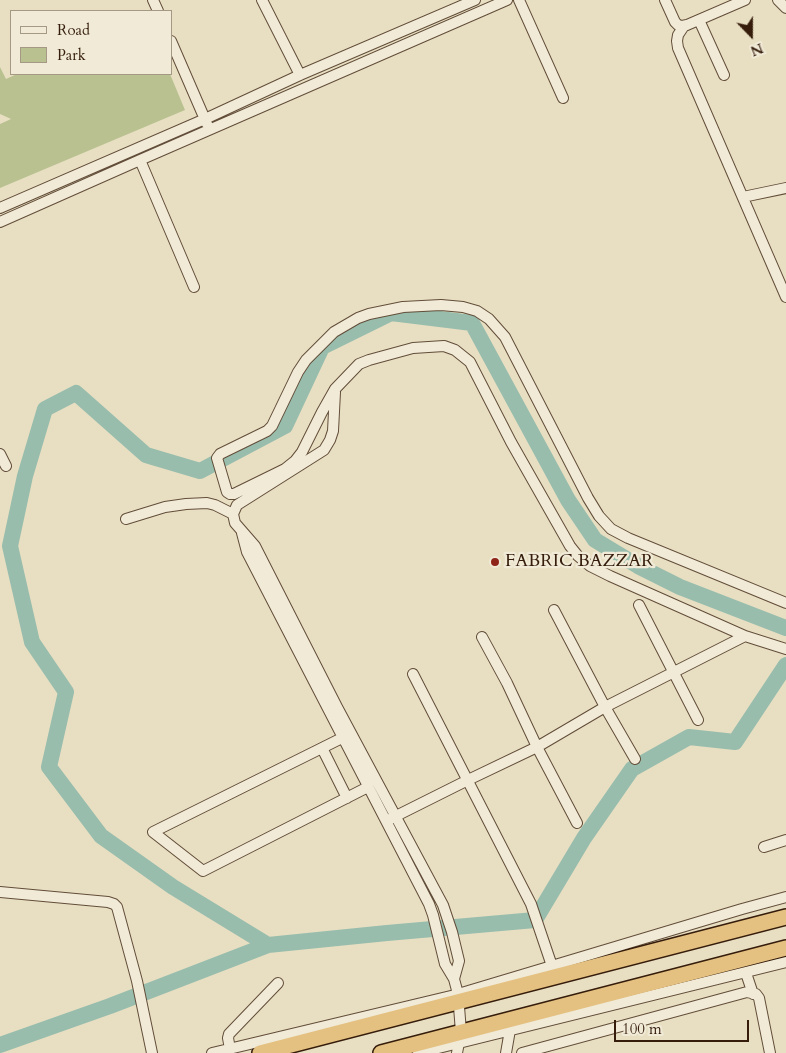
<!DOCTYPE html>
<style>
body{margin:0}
#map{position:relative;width:786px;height:1053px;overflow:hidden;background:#e8dfc2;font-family:Cardo,serif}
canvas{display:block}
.legend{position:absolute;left:10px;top:10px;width:162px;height:65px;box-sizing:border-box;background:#f0ead7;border:1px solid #a59885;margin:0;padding:6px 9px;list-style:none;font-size:15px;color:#351c0b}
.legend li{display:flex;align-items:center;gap:10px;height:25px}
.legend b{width:25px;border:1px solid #a59885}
.north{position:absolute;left:726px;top:10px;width:50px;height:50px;-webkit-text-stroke:4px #f0ead7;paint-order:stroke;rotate:158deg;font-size:14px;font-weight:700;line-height:20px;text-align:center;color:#351c0b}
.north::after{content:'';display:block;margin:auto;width:18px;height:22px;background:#351c0b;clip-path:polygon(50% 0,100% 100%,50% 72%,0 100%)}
.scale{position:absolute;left:614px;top:1020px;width:135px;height:22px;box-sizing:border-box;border:2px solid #351c0b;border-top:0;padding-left:6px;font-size:15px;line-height:18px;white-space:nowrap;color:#351c0b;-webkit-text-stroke:4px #f0ead7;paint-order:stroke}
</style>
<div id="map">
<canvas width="786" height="1053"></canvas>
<ul class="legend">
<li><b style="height:6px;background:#f0ead7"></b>Road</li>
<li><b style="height:14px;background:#b9c191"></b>Park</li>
</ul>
<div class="north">N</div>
<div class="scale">100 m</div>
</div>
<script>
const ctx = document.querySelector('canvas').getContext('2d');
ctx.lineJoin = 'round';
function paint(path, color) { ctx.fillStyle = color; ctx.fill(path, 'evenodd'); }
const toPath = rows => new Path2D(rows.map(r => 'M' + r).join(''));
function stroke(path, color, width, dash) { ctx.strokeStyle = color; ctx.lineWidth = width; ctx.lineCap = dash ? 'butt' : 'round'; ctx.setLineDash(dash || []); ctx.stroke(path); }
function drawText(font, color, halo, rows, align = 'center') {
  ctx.font = font + ' Cardo,serif'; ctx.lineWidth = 4.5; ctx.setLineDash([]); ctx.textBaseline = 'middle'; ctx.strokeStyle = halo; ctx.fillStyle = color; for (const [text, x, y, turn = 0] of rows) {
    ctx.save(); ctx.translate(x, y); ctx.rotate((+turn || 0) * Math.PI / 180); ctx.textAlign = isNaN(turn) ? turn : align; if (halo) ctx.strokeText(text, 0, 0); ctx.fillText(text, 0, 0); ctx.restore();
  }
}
paint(toPath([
 [0,67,6,79,17,74,170,74,185,110,0,188,0,124,11,119,0,114]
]), '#b9c191');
stroke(toPath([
 [268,945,387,933,535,920,584,838,632,769,689,737,735,742,786,665],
 [0,1045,110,1006,268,945,173,887,101,836,49,767,66,692,32,642,10,546,25,476,45,409,76,393,146,455,200,471,285,426,322,347,391,313,472,323,568,500,595,540,638,566,680,587,786,628]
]), '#98bdad', 16);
const minor = toPath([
 [153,0,158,11],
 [262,0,300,75],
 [519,0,563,98],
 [665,0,675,22,678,25,682,26,687,25,745,0],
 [778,0,786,8],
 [699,20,724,75],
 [684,26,678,35,677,41,678,48,786,297],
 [171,41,207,124],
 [140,160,194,287],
 [743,197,786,188],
 [0,208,205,119,300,75,475,0],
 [0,222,140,160,507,0],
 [335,392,333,431,330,440,324,450,237,505,233,514,235,523,255,546,337,707,443,905,452,932,459,961,454,979],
 [0,454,6,466],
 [126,519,165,507,186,504,207,503,215,505,233,514],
 [242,533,247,552,429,904,433,915,445,964,454,979,458,994,461,1032,457,1053],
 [786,603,628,538,611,529,599,516,588,498,505,337,489,319,477,311,463,307,441,305,403,307,369,314,358,318,334,332,306,360,298,372,272,426,267,431,220,454,217,458,227,492,230,494,234,494,285,469,295,461,302,452,322,412,335,389,359,364,369,360,413,348,444,346,455,350,470,362,511,442,570,546,578,556,590,566,610,576,745,636,786,649],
 [639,605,698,720],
 [554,610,605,707,635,759],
 [482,637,507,683,537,747,577,823],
 [413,674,531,904,552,966],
 [342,738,153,832,203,871,368,787],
 [322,748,347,798],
 [390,819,468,780,537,747,605,707,745,636],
 [764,847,786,840],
 [0,892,108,902,114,904,117,907,137,981,152,1053],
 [746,973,753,994],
 [230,1049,228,1038,229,1034,278,983],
 [212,1053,455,995,742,909,786,897],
 [418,1053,786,962],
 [506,1053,510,1030],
 [522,1053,747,992,756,994,759,998,770,1053]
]);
const highway = toPath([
 [260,1053,786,917],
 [381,1053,786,948]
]);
stroke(minor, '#624d39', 12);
stroke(highway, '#351c0b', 18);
stroke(minor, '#f0ead7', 10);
stroke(highway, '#e4c081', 15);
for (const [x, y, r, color] of [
 [495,562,5,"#8f2418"]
]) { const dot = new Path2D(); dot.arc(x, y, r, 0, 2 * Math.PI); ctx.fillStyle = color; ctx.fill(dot); stroke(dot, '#f0ead7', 2); }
drawText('18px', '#351c0b', '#f0ead7', [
 ["FABRIC BAZZAR",505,562]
], 'left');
</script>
